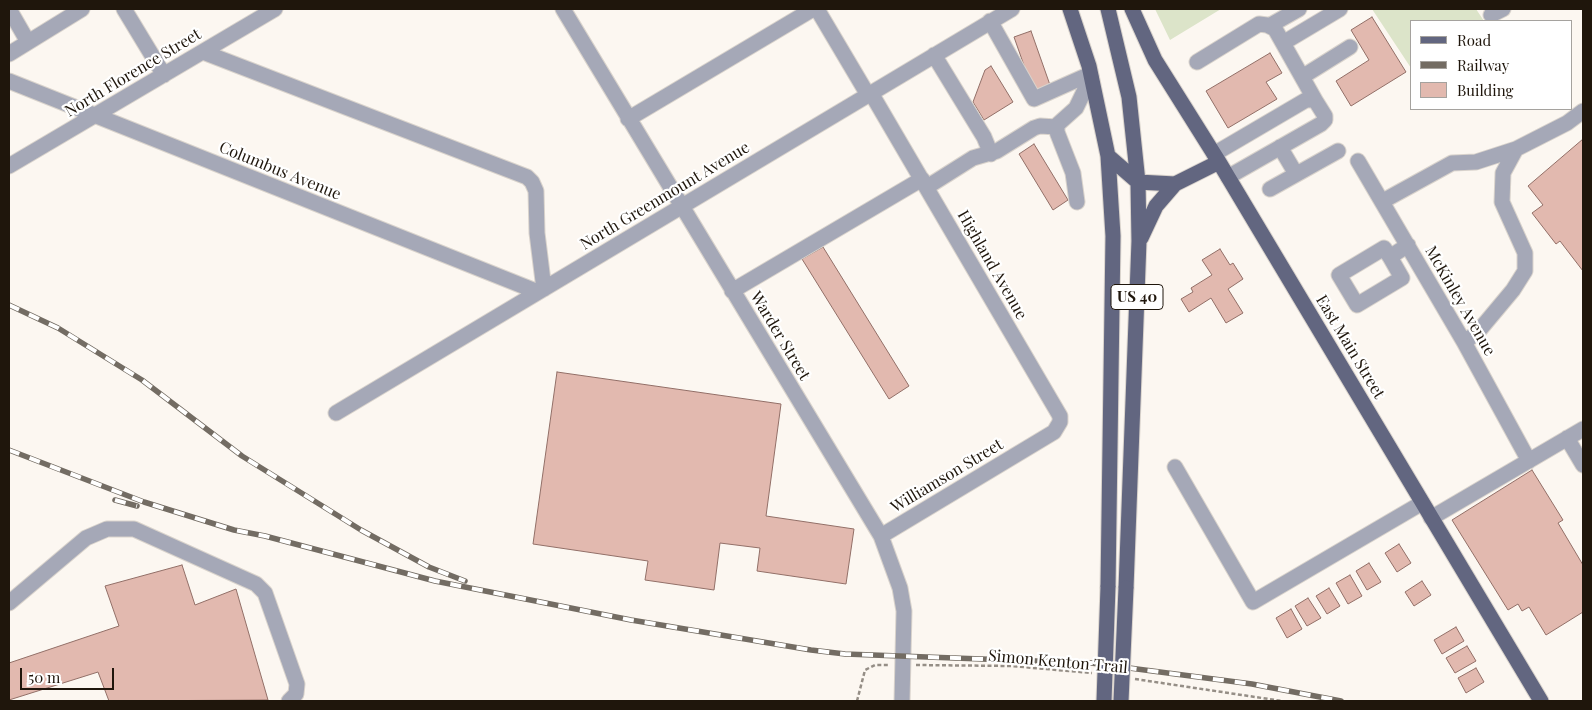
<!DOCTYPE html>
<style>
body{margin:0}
#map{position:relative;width:1592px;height:710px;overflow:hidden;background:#fcf7f1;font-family:"Playfair Display",serif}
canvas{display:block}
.frame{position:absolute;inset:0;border:10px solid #1f160c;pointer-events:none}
.legend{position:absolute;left:1410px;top:20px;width:162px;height:90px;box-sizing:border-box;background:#fff;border:1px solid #a5a29e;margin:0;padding:6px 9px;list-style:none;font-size:15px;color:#1f160c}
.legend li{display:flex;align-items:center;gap:10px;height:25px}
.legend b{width:25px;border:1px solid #a5a29e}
.scale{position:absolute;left:20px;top:668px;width:94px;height:22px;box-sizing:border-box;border:2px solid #1f160c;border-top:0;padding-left:6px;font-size:15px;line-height:18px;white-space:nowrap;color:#1f160c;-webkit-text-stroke:4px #fff;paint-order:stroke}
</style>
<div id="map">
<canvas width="1592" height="710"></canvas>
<div class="frame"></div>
<ul class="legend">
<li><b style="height:6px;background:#626680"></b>Road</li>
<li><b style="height:6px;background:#736c63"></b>Railway</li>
<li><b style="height:14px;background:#e2b9af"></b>Building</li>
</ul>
<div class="scale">50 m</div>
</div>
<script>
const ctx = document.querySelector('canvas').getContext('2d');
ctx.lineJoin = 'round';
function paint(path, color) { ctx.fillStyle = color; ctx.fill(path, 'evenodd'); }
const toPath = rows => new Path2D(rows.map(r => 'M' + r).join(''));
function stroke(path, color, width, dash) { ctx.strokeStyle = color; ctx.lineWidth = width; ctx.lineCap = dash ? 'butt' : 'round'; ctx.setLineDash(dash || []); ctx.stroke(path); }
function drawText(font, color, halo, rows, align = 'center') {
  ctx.font = font + ' "Playfair Display",serif'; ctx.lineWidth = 4.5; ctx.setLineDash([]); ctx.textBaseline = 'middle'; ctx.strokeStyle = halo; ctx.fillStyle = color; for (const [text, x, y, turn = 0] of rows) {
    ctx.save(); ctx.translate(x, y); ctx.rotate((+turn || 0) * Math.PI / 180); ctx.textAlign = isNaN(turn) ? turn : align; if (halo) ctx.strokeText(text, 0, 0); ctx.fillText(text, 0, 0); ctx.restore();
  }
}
paint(toPath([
 [1155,9,1221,9,1170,40],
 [1372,9,1476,9,1484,21,1411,21,1411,68]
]), '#dce4c9');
const building = toPath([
 [1372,17,1406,72,1351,106,1336,81,1369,60,1351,30,1372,17],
 [1031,31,1050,85,1033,91,1014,37,1031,31],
 [1270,53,1282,73,1266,82,1277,99,1228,128,1206,91,1270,53],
 [991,66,1013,102,984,120,973,102,985,70,991,66],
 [1583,139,1583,271,1560,241,1556,244,1532,213,1543,205,1528,186,1583,139],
 [1034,144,1068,200,1053,210,1019,154,1034,144],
 [823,247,909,386,889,399,802,259,823,247],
 [1220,249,1230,265,1233,263,1243,279,1228,289,1243,313,1226,323,1211,298,1189,312,1181,299,1193,292,1191,288,1212,275,1202,260,1220,249],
 [557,372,781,404,766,516,854,529,846,584,757,571,760,548,720,543,714,590,645,580,648,561,533,544,557,372],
 [1532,470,1563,520,1558,523,1583,565,1583,612,1546,635,1529,607,1522,611,1518,604,1508,610,1452,520,1532,470],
 [1399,544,1411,563,1397,572,1385,553,1399,544],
 [1369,563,1381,582,1367,590,1356,571,1369,563],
 [182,565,195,605,236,589,268,700,109,701,98,672,9,700,9,663,119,626,105,586,182,565],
 [1350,575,1362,596,1348,604,1336,583,1350,575],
 [1422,581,1431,595,1414,606,1405,592,1422,581],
 [1329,588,1340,606,1327,614,1316,596,1329,588],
 [1308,598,1321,618,1307,626,1295,606,1308,598],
 [1291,609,1302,629,1287,638,1276,618,1291,609],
 [1456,627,1464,641,1442,654,1434,640,1456,627],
 [1467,646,1476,661,1455,673,1446,658,1467,646],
 [1476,668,1484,682,1466,693,1458,678,1476,668]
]);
paint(building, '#e2b9af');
stroke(building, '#926f67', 1);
const minor = toPath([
 [9,9,28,42],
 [124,9,164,75],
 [563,9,881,536,900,588,904,611,902,701],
 [817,9,868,95],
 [1491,15,1503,9],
 [990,21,1034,99,1090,74],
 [1269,26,1299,9],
 [1283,43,1340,9],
 [203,52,527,177,532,182,536,191,537,233,544,289],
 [9,54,82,9],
 [934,55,984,137,991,154],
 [1197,62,1259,24,1267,25,1275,29,1315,100],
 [1302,77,1350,47],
 [9,81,538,292],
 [871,93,1060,416,1060,422,1054,432,881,536],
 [628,119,813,9],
 [1280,147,1296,174],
 [1214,154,1306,100,1315,100,1325,116,1325,120,1321,124,1228,177],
 [1358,161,1464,342,1529,461],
 [9,166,275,9],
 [927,187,973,158,997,151,1034,128,1040,126,1057,127],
 [1270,189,1338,151],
 [1383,201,1452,163,1476,162,1516,149],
 [1077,202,1073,173,1057,132,1057,125,1076,108,1091,77],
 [1390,257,1402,278,1357,305,1339,275,1384,248,1390,257,1408,245],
 [732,291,922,179],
 [1464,342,1477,333,1513,290,1525,271,1525,253,1502,202,1503,173,1516,149,1567,123,1583,111],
 [336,413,1012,9],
 [1567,438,1583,465],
 [1175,467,1253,602,1422,503],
 [1431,518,1583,429],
 [9,603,86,538,107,529,134,529,256,584,265,593,297,684,296,694,289,701]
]);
const major = toPath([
 [1070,9,1089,66,1108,156,1113,236,1108,587],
 [1108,9,1129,97,1138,182,1139,241,1126,588],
 [1132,9,1155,60,1219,162,1541,701],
 [1108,156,1138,182,1175,184,1219,162],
 [1141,238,1156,206,1175,184]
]);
stroke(minor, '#d9d3cc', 17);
stroke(major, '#d9d3cc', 17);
stroke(toPath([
 [916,665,1011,666,1092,673],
 [1135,679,1282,701],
 [857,701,865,670,875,665,890,665]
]), '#958e86', 2.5, [4, 2.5]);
stroke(minor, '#a5a8b7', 15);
stroke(major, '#626680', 15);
const rail = toPath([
 [9,305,58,328,142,380,242,456,361,530,429,567,465,581],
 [9,450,144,502,234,530,265,536,435,581,631,620,811,650,845,654,1091,663,1252,684,1341,701],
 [115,500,137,506]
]);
stroke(rail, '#736c63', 5.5);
stroke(rail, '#fff', 4, [11]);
const majorBridge = toPath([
 [1104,701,1108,587],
 [1121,701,1126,588]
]);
stroke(majorBridge, '#d9d3cc', 17, []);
stroke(majorBridge, '#626680', 15);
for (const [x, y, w] of [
 [1137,297,52]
]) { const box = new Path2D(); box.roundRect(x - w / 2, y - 12.5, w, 25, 4); ctx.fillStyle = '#fff'; ctx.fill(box); stroke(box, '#1f160c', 1); }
drawText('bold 15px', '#1f160c', null, [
 ["US 40",1137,297]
]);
drawText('16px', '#1f160c', '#fff', [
 ["North Florence Street",133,73,-31],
 ["Columbus Avenue",280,171,22],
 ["North Greenmount Avenue",665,196,-31],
 ["Highland Avenue",992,265,60],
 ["McKinley Avenue",1460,301,60],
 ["Warder Street",780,336,59],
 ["East Main Street",1350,347,59],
 ["Williamson Street",947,476,-31],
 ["Simon Kenton Trail",1058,662,5]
]);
</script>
